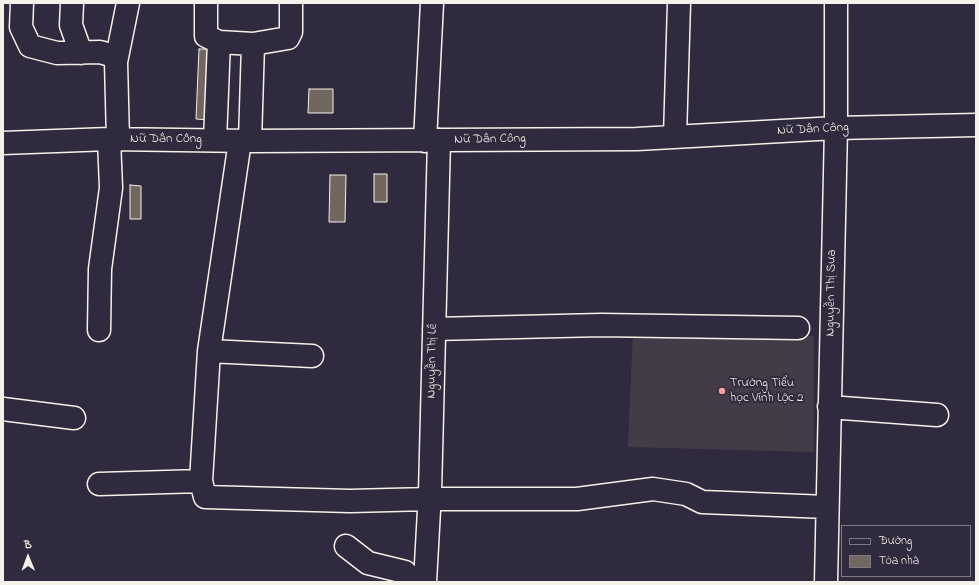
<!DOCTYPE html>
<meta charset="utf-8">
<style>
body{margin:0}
#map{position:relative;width:979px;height:585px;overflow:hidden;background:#2f2a3d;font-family:"Indie Flower",sans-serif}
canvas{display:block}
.frame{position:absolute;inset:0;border:4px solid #f4f1e8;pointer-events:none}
.legend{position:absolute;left:841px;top:525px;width:130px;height:52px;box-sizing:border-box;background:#2f2a3d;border:1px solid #7e7a81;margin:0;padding:5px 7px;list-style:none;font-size:12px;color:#f4f1e8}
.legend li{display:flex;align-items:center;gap:8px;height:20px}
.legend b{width:20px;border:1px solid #7e7a81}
.north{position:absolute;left:8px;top:537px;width:40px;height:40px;-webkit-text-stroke:3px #2f2a3d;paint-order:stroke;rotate:359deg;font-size:11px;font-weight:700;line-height:16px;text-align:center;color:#f4f1e8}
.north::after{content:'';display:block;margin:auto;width:14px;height:18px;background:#f4f1e8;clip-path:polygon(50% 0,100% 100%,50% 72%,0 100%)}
</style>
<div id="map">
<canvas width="979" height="585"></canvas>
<div class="frame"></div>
<ul class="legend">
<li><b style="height:5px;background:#2f2a3d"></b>Đường</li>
<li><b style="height:11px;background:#726661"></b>Tòa nhà</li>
</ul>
<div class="north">B</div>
</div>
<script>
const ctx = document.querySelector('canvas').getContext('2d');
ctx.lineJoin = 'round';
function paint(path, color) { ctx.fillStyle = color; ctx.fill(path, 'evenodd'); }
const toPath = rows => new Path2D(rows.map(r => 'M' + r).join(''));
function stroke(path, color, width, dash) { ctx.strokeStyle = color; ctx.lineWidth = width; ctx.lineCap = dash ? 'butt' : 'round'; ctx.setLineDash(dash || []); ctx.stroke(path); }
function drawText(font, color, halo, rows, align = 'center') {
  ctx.font = font + ' "Indie Flower",sans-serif'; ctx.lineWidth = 4; ctx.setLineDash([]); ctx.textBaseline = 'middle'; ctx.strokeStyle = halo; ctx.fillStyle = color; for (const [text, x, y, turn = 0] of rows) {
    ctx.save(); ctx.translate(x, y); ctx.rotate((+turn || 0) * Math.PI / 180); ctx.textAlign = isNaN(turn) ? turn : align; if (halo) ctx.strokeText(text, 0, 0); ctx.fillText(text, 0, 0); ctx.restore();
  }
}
paint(toPath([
 [633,332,814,336,814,452,628,447]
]), '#433c48');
const building = toPath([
 [199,49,212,49,209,120,196,119,199,49],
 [309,89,333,89,333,113,308,113,309,89],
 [374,174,387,174,387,202,374,202,374,174],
 [330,175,346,175,345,222,329,222,330,175],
 [130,185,141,186,141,219,130,219,130,185]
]);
paint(building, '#726661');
stroke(building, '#f4f1e8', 1);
const minor = toPath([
 [22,3,21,27,30,46,57,53,100,52,117,57],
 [72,3,71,25,81,53],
 [206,3,206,36,219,42,253,44,288,38,291,32,291,3],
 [675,137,679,3],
 [118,140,116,62,128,3],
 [215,140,219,42],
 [240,141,209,351,201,481,205,497,350,501,429,499,577,499,653,489,686,494,702,502,827,507],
 [250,141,253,44],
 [425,141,432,3],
 [3,143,109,139,250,141,637,139,836,128,976,125],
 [434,329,601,325,798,328],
 [99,330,100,269,111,188,109,139],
 [209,351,312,356],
 [829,407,937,415],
 [3,409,74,418],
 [99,484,201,481],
 [346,546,368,563,405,572,415,582],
 [425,582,430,492,439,140],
 [826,582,836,128,836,3]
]);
stroke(minor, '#f4f1e8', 25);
stroke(minor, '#2f2a3d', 22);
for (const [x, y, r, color] of [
 [722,391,4,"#ff9aa2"]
]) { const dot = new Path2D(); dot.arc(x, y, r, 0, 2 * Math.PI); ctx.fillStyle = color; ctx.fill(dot); stroke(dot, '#2f2a3d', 1.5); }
drawText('13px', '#f4f1e8', '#2f2a3d', [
 ["Nữ Dân Công",813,130,-3],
 ["Nữ Dân Công",166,140],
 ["Nữ Dân Công",490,140,-1],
 ["Nguyễn Thị Sưa",832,293,-89],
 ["Nguyễn Thị Lê",433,361,-89]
]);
drawText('13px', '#f4f1e8', '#2f2a3d', [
 ["Trường Tiểu",730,384],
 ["học Vĩnh Lộc 2",730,399]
], 'left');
</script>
